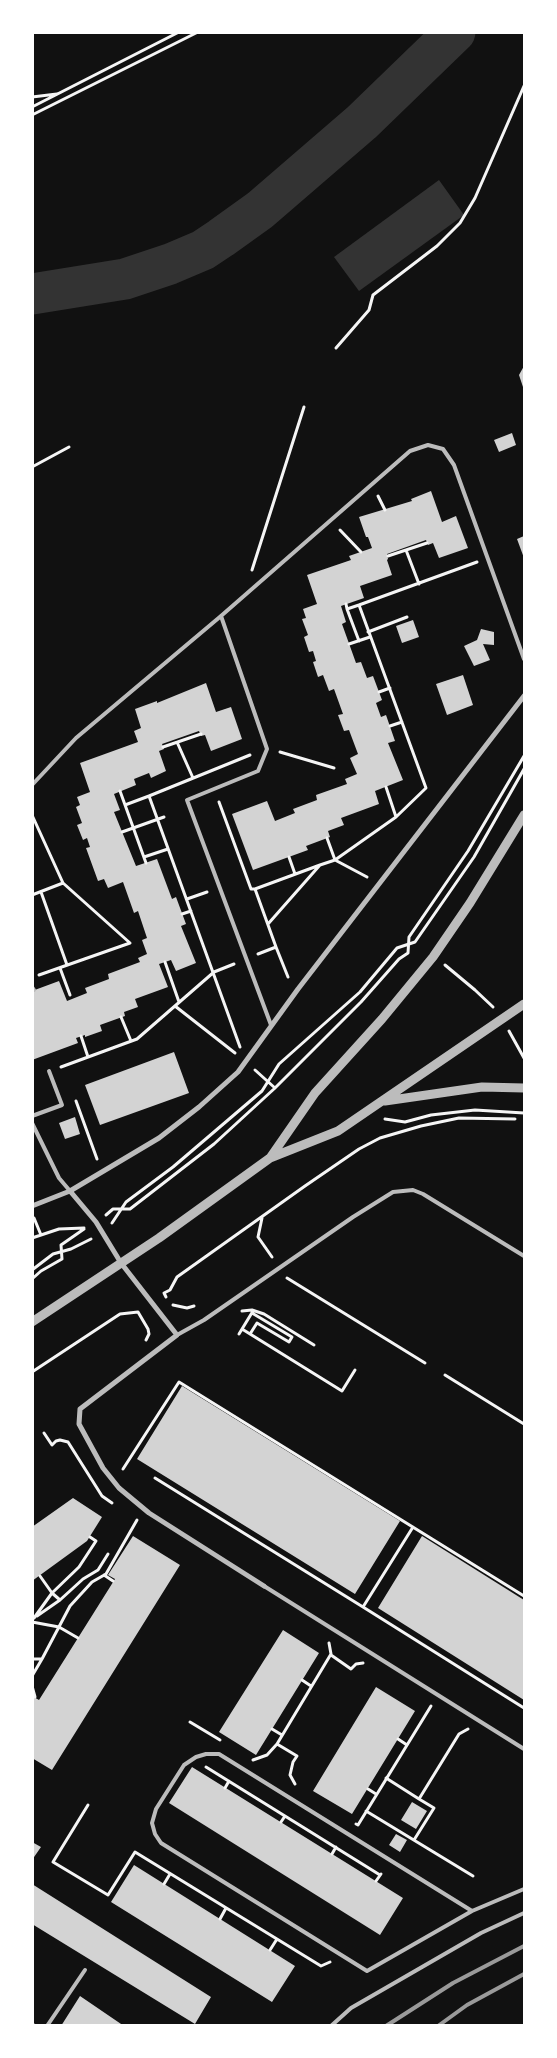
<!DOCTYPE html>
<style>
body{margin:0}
#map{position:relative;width:557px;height:2058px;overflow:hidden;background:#111;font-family:Commissioner,sans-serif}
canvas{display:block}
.frame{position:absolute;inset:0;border:34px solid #fff;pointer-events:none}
</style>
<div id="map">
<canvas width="557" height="2058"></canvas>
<div class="frame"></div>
</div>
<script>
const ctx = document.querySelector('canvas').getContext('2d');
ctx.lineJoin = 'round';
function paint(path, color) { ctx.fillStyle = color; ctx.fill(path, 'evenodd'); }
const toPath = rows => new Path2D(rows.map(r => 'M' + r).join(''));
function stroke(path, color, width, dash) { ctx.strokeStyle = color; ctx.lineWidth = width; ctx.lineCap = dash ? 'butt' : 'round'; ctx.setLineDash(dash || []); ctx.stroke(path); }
paint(toPath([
 [439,180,464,215,359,291,334,257]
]), '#333');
stroke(toPath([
 [32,294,125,279,170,264,203,250,221,238,260,210,362,122,455,32]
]), '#333', 41);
paint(toPath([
 [524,366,524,390,519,375],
 [512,433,516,445,499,452,494,440],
 [431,491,442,522,456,516,468,548,439,558,433,543,428,545,426,540,387,554,388,559,387,560,392,575,360,586,364,598,341,606,346,622,342,624,356,663,361,662,367,678,373,676,382,700,376,703,381,717,386,715,395,741,388,743,403,780,375,791,379,804,341,818,344,825,328,831,330,837,306,846,308,850,253,870,232,814,267,801,275,821,295,813,293,809,317,800,316,795,347,784,345,779,357,774,350,758,358,754,349,730,344,731,338,715,343,714,334,689,329,691,323,675,318,677,313,662,316,661,313,651,309,652,304,637,308,635,302,619,306,618,303,609,317,604,307,575,351,560,349,556,372,548,368,537,366,537,359,517,412,501,411,499],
 [524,536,524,558,517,539],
 [413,620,419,637,402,643,396,626],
 [481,629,494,632,494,645,483,644,490,660,474,666,464,646,477,640],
 [463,675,473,705,447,715,436,684],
 [206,683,216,712,231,707,242,739,211,751,205,735,201,736,199,731,162,744,164,749,159,751,166,771,151,778,149,773,134,779,136,785,114,794,120,810,114,812,136,866,157,859,172,899,176,897,186,924,181,926,196,963,176,971,171,960,159,964,168,987,135,999,138,1007,124,1012,125,1016,100,1025,102,1031,85,1037,85,1035,76,1038,78,1043,32,1060,32,991,59,981,67,1001,87,993,85,988,109,979,108,974,140,962,138,958,147,954,142,940,147,938,138,911,134,913,123,882,108,888,104,879,98,881,86,848,90,847,87,838,83,840,77,825,82,823,76,807,80,805,77,797,90,792,80,763,138,742,134,731,141,728,135,709,157,701,157,703],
 [174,1052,189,1093,100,1125,85,1085],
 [75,1117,80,1134,65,1139,59,1123],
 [182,1386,400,1521,355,1594,137,1459],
 [73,1498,102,1517,87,1541,32,1581,32,1527],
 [133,1536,180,1565,52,1770,32,1758,32,1696,39,1700,115,1579,108,1575],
 [422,1536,524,1600,524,1700,378,1608],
 [283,1630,319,1653,256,1755,219,1732],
 [376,1687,415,1711,352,1814,313,1791],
 [192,1767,403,1898,380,1935,169,1803],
 [412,1802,427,1811,416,1829,401,1820],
 [396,1834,407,1840,400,1852,389,1845],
 [32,1842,41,1847,32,1860],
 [134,1865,295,1966,272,2002,111,1902],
 [32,1884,211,1997,195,2024,32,1924],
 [80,1996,124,2026,61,2026]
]), '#d3d3d3');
stroke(toPath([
 [32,97,57,94],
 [32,107,179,32],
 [32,115,198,32],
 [336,348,369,310,373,295,437,246,460,223,475,198,524,86],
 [32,467,69,447],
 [378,496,385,510],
 [340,530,361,552],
 [406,550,419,584],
 [388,556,427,543],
 [252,570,304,407],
 [346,604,347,609,359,605],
 [347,609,359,641],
 [368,632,407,617],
 [349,644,370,637],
 [379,692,390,688],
 [390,726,402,722],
 [177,742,193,778],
 [163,747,201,734],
 [280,752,334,768],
 [386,787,396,817],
 [120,791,146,863],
 [219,802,251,889,255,889],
 [125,805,149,796],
 [32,815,63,883,32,895],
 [122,832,164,817],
 [327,838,335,860,367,877],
 [144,857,168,849],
 [289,857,295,874],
 [320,865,335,860,396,817,426,788,359,605,477,562],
 [41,892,67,965],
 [187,899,207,892],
 [182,914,191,911],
 [276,947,288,977],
 [258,954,276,947,255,889,320,865,268,924],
 [165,962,179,1002],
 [445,965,475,990,493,1007],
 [60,968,70,995],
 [39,975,130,943,63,883],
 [175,1006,235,1053],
 [121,1017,131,1041],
 [509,1031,524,1058],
 [81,1036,88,1057],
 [240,1047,149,796,250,755],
 [61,1067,137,1039,214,972,234,964],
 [255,1070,275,1088],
 [76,1101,97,1159],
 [385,1119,405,1122,431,1115,475,1110,524,1113],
 [106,1215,113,1209,130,1209,214,1144,275,1088,361,1002,399,959,408,953,409,937,468,851,524,756],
 [34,1218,41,1235],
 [262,1218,258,1237,272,1257],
 [112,1223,126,1202,173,1167,262,1091,279,1064,360,992,397,948,415,942,474,857,524,769],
 [32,1238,59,1229,84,1228],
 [32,1270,53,1254,71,1249,91,1239],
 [287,1278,425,1363],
 [32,1279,41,1271,62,1259,61,1245,84,1229],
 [166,1297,164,1293,170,1290,177,1277,305,1186,359,1149,380,1138,421,1126,459,1118,515,1119],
 [173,1305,187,1308,194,1306],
 [242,1311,252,1310,264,1314,314,1345],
 [242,1329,342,1391,355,1370],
 [239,1334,253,1311],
 [250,1334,257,1323,289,1342,292,1337,252,1313],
 [32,1372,120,1314,138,1312,148,1329,149,1334,146,1340],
 [445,1375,524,1424],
 [44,1433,52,1445,56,1441,60,1440,68,1442,102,1496,112,1503],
 [123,1469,179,1382,524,1596],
 [155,1478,363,1607],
 [413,1527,363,1607,524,1708],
 [104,1575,113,1581],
 [40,1576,52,1593,60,1600],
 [37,1616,60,1600,83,1579,98,1570,108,1554],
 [34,1618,52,1593,79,1567,96,1541,90,1537],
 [32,1622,59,1627,78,1638],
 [331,1655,351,1669,356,1664,363,1663],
 [32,1659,42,1659,70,1606,92,1582,106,1574,137,1520],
 [32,1676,42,1659],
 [302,1680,311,1686],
 [32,1686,35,1697],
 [190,1722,220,1740],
 [272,1729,282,1735],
 [398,1739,407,1745],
 [277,1744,297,1756,293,1762,290,1775,295,1784],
 [253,1760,267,1755,277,1744,331,1654,329,1643],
 [206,1767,380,1875],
 [386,1778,419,1799],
 [225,1788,229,1781],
 [368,1789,376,1794],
 [88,1805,53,1862,108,1895,135,1852,321,1966,330,1962],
 [366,1811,473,1876],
 [281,1822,285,1816],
 [356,1824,358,1825,431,1706],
 [414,1840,434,1808,419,1799,459,1734,468,1729],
 [332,1854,336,1847],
 [376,1881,381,1874],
 [164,1884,170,1874],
 [220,1919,226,1908],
 [270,1950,277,1939]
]), '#f5f5f5', 3);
stroke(toPath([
 [221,616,267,749,258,771,187,800,271,1025],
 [32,785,76,738,221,616,410,451,428,445,443,449,454,465,524,659],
 [32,987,34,990],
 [32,1116,62,1105,49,1071],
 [32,1123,59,1178,70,1191],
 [177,1335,204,1320,353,1217,393,1192,413,1190,423,1194,524,1256],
 [264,1586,524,1749],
 [472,1911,219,1754,206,1754,196,1757,184,1765,156,1809,152,1823,155,1834,161,1843,367,1971,472,1911,524,1889],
 [32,2024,34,2026],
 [47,2026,85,1970],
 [331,2026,351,2008,481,1933,524,1913]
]), '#bcbcbc', 4);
stroke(toPath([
 [70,1191,96,1222,121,1263,177,1335,80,1409,79,1424,103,1468,119,1488,149,1513,264,1586],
 [32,1206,70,1191,159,1138,199,1107,238,1072,298,989,524,696]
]), '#bcbcbc', 5);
stroke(toPath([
 [385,1101,482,1087,524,1088],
 [270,1158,315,1093,382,1019,433,957,470,903,524,815],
 [32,1322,159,1238,270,1158,338,1131,524,1004]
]), '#bcbcbc', 9);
stroke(toPath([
 [386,2026,453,1983,524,1946],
 [438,2026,467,2005,524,1974]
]), '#9a9a9a', 4);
</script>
